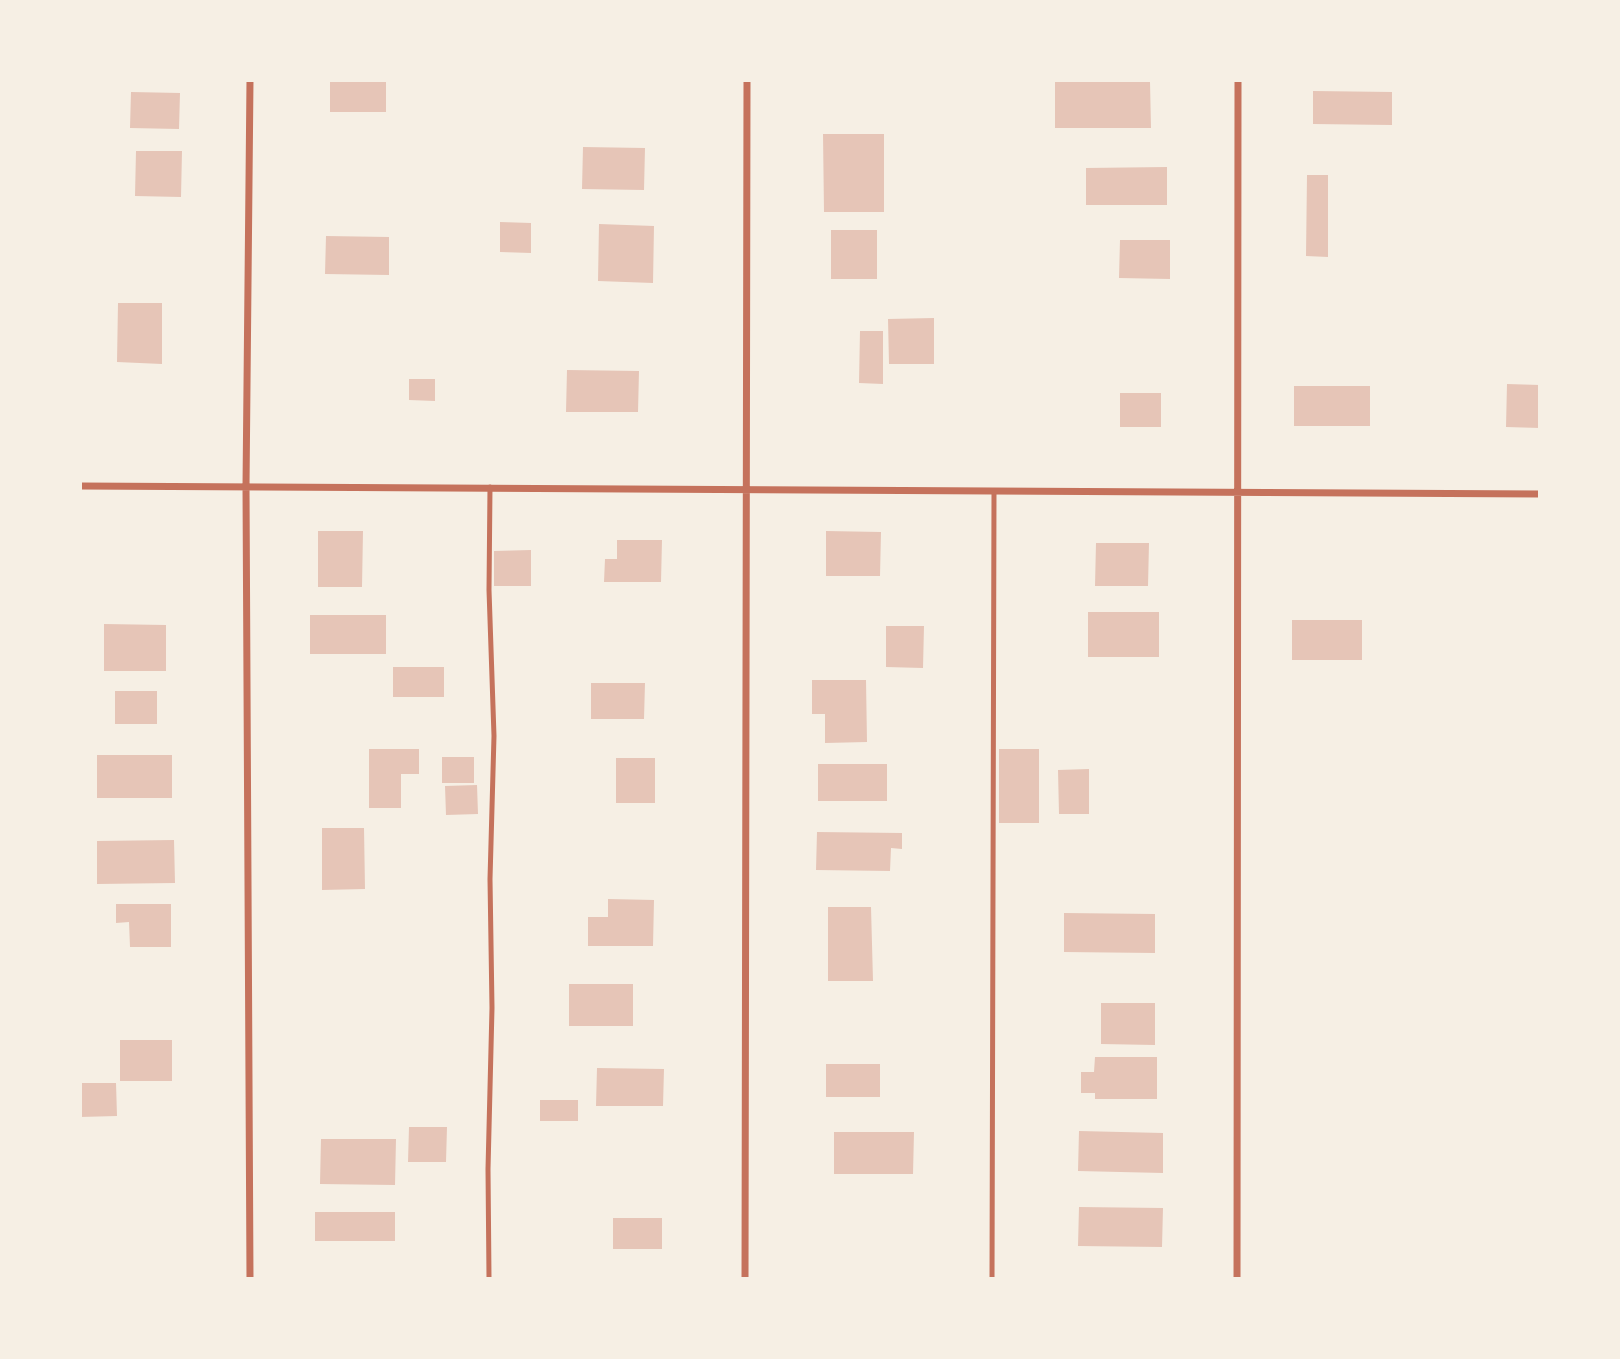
<!DOCTYPE html>
<style>
body{margin:0}
#map{position:relative;width:1620px;height:1359px;overflow:hidden;background:#f6efe4;font-family:"PT Sans Narrow",sans-serif}
canvas{display:block}
.frame{position:absolute;inset:0;border:82px solid #f6efe4;pointer-events:none}
</style>
<div id="map">
<canvas width="1620" height="1359"></canvas>
<div class="frame"></div>
</div>
<script>
const ctx = document.querySelector('canvas').getContext('2d');
ctx.lineJoin = 'round';
function paint(path, color) { ctx.fillStyle = color; ctx.fill(path, 'evenodd'); }
const toPath = rows => new Path2D(rows.map(r => 'M' + r).join(''));
function stroke(path, color, width, dash) { ctx.strokeStyle = color; ctx.lineWidth = width; ctx.lineCap = dash ? 'butt' : 'round'; ctx.setLineDash(dash || []); ctx.stroke(path); }
paint(toPath([
 [330,80,386,80,386,112,330,112],
 [1055,82,1150,82,1151,128,1055,128],
 [1313,91,1392,92,1392,125,1313,124],
 [131,92,180,93,179,129,130,128],
 [823,134,884,134,884,212,824,212],
 [583,147,645,148,644,190,582,189],
 [136,151,182,151,181,197,135,196],
 [1167,167,1167,205,1086,205,1086,168],
 [1307,175,1328,175,1328,257,1306,256],
 [500,222,531,223,531,253,500,252],
 [599,224,654,226,653,283,598,281],
 [831,230,877,230,877,279,831,279],
 [326,236,389,237,389,275,325,274],
 [1120,240,1170,240,1170,279,1119,278],
 [118,303,162,303,162,364,117,362],
 [934,318,934,364,889,364,888,319],
 [860,331,883,331,883,384,859,383],
 [567,370,639,371,638,412,566,412],
 [409,379,435,379,435,401,409,400],
 [1507,384,1540,385,1540,428,1506,427],
 [1294,386,1370,386,1370,426,1294,426],
 [1120,393,1161,393,1161,427,1120,427],
 [318,531,363,531,362,587,318,587],
 [826,531,881,532,880,576,826,576],
 [617,540,662,540,661,582,604,582,605,559,617,559],
 [1096,543,1149,543,1148,586,1095,586],
 [531,550,531,586,494,586,494,551],
 [1088,612,1159,612,1159,657,1088,657],
 [310,615,386,615,386,654,310,654],
 [1292,620,1362,620,1362,660,1292,660],
 [104,624,166,625,166,671,104,671],
 [886,626,924,626,923,668,886,667],
 [393,667,444,667,444,697,393,697],
 [812,680,866,680,867,742,825,743,825,714,812,714],
 [591,683,645,683,644,719,591,719],
 [115,691,157,691,157,724,115,724],
 [369,749,419,749,419,774,401,774,401,808,369,808],
 [999,749,1039,749,1039,823,999,823],
 [97,755,172,755,172,798,97,798],
 [442,757,474,757,474,783,442,783],
 [616,758,655,758,655,803,616,803],
 [818,764,887,764,887,801,818,801],
 [1089,769,1089,814,1059,814,1058,770],
 [477,785,478,814,446,815,445,786],
 [322,828,364,828,365,889,322,890],
 [817,832,902,833,902,849,891,848,890,871,816,870],
 [174,840,175,883,97,884,97,841],
 [608,899,654,900,653,946,588,946,588,917,608,917],
 [116,904,171,904,171,947,130,947,129,922,116,923],
 [828,907,871,907,873,981,828,981],
 [1064,913,1155,914,1155,953,1064,952],
 [569,984,633,984,633,1026,569,1026],
 [1101,1003,1155,1003,1155,1045,1101,1044],
 [120,1040,172,1040,172,1081,120,1081],
 [1095,1057,1157,1057,1157,1099,1095,1099,1095,1093,1081,1093,1081,1072,1094,1072],
 [826,1064,880,1064,880,1097,826,1097],
 [597,1068,664,1069,663,1106,596,1106],
 [80,1083,116,1083,117,1116,80,1117],
 [540,1100,578,1100,578,1121,540,1121],
 [409,1127,447,1127,446,1162,408,1162],
 [1079,1131,1163,1133,1163,1173,1078,1171],
 [834,1132,914,1132,913,1174,834,1174],
 [321,1139,396,1139,395,1185,320,1184],
 [1079,1207,1163,1208,1162,1247,1078,1246],
 [315,1212,395,1212,395,1241,315,1241],
 [613,1218,662,1218,662,1249,613,1249]
]), '#e6c5b7');
stroke(toPath([
 [489,1278,488,1169,492,1008,490,879,494,736,489,590,490,487],
 [992,1278,994,491]
]), '#c5725c', 5);
stroke(toPath([
 [250,80,246,486,250,1278],
 [80,486,1540,494],
 [745,1278,747,80],
 [1237,1278,1238,80]
]), '#c5725c', 7);
</script>
